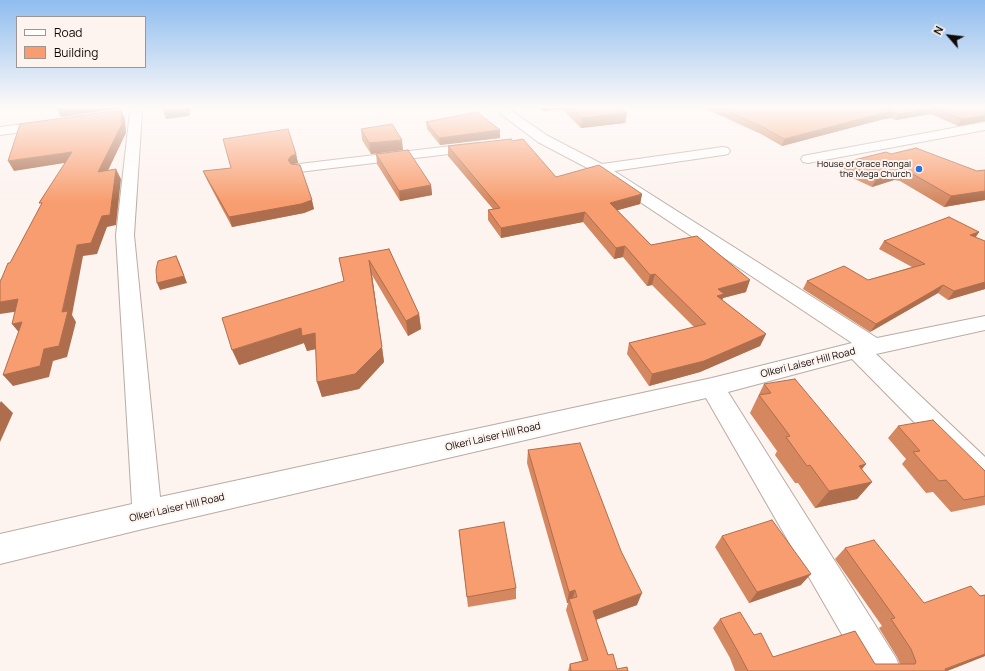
<!DOCTYPE html>
<style>
body{margin:0}
#map{position:relative;width:985px;height:671px;overflow:hidden;background:#fdf3ef;font-family:Manrope,sans-serif}
canvas{display:block}
.legend{position:absolute;left:16px;top:16px;width:130px;height:52px;box-sizing:border-box;background:#fdf3ef;border:1px solid #9e9693;margin:0;padding:5px 7px;list-style:none;font-size:12px;color:#0f0a08}
.legend li{display:flex;align-items:center;gap:8px;height:20px}
.legend b{width:20px;border:1px solid #9e9693}
.north{position:absolute;left:929px;top:16px;width:40px;height:40px;-webkit-text-stroke:3px #fdf3ef;paint-order:stroke;rotate:298deg;font-size:11px;font-weight:700;line-height:16px;text-align:center;color:#0f0a08}
.north::after{content:'';display:block;margin:auto;width:14px;height:18px;background:#0f0a08;clip-path:polygon(50% 0,100% 100%,50% 72%,0 100%)}
</style>
<div id="map">
<canvas width="985" height="671"></canvas>
<ul class="legend">
<li><b style="height:5px;background:#fff"></b>Road</li>
<li><b style="height:11px;background:#f89d6f"></b>Building</li>
</ul>
<div class="north">N</div>
</div>
<script>
const ctx = document.querySelector('canvas').getContext('2d');
ctx.lineJoin = 'round';
const toPath = rows => new Path2D(rows.map(r => 'M' + r).join(''));
function stroke(path, color, width, dash) { ctx.strokeStyle = color; ctx.lineWidth = width; ctx.lineCap = dash ? 'butt' : 'round'; ctx.setLineDash(dash || []); ctx.stroke(path); }
function paint(path, color) { ctx.fillStyle = color; ctx.fill(path, 'evenodd'); }
function drawText(font, color, halo, rows, align = 'center') {
  ctx.font = font + ' Manrope,sans-serif'; ctx.lineWidth = 4; ctx.setLineDash([]); ctx.textBaseline = 'middle'; ctx.strokeStyle = halo; ctx.fillStyle = color; for (const [text, x, y, turn = 0] of rows) {
    ctx.save(); ctx.translate(x, y); ctx.rotate((+turn || 0) * Math.PI / 180); ctx.textAlign = isNaN(turn) ? turn : align; if (halo) ctx.strokeText(text, 0, 0); ctx.fillText(text, 0, 0); ctx.restore();
  }
}
const minor = toPath([
 [129,108,141,108,142,112,134,235,160,497,712,378,852,343,595,172,538,142,493,108,507,108,548,136,602,164,723,147,728,148,730,151,728,154,723,155,614,171,877,338,985,316,985,330,876,354,985,457,985,487,975,484,852,359,728,392,896,658,901,671,863,671,706,398,147,528,0,564,0,534,132,504,116,235,130,112,129,108],
 [48,121,53,122,54,125,53,128,0,135,0,127,48,121],
 [985,122,985,130,808,163,803,162,801,159,803,156,808,155,985,122],
 [477,143,482,144,484,147,482,150,299,172,294,171,292,168,294,165,299,164,477,143]
]);
stroke(minor, '#baaba4', 2);
paint(minor, '#fff');
paint(toPath([
 [540,108,621,108,627,113,625,123,581,128,562,109,542,111],
 [706,108,985,108,985,121,958,126,931,114,896,120,891,118,884,119,782,146,761,134,706,109],
 [426,122,500,130,500,138,440,145,427,129],
 [361,129,403,150,371,154,362,140],
 [512,141,556,177,642,194,640,204,617,210,651,245,746,292,723,298,722,300,766,334,760,346,700,372,649,386,627,354,629,343,694,327,652,285,647,286,623,257,614,259,583,222,501,238,488,220,488,210,493,209,448,156,448,146],
 [296,154,298,163,293,164,314,209,304,213,232,227,207,180,203,171,231,168],
 [376,154,431,185,432,195,400,201,377,164],
 [891,154,977,171,985,170,985,200,944,207,900,181,894,180,872,187,842,173,846,162],
 [979,232,976,237,985,289,948,300,938,293,870,332,803,289,807,281,868,280,912,267,879,249,884,241],
 [389,249,419,314,421,329,408,336,372,275,384,362,359,389,322,397,317,382,316,349,307,351,304,343,239,365,344,281,339,258],
 [764,384,866,464,862,469,872,482,857,499,815,508,798,483,795,483,775,455,777,451,750,413],
 [898,426,985,471,985,505,951,512,933,492,926,493,902,464,906,459,888,438],
 [528,450,637,605,596,620,608,655,617,669,628,671,568,671,570,664,582,661,566,610,568,603,567,603,527,463],
 [459,530,516,588,516,599,468,607],
 [722,536,801,585,749,603,715,547],
 [845,548,924,603,985,595,985,656,947,671,735,671,730,658,713,628,720,619,754,635,773,657,875,664,900,664,897,657,879,628,882,626,835,559]
]), '#d5875f');
paint(toPath([
 [56,108,124,108,61,117],
 [186,108,191,108,189,116,166,119,163,111],
 [543,108,563,108,562,109,542,111],
 [935,108,931,114,896,120,899,114],
 [121,110,125,119,126,133,103,181,98,172],
 [887,112,894,112,891,118,884,119,782,146,784,139],
 [627,113,625,123,581,128,582,118],
 [985,115,985,121,958,126,962,119],
 [500,130,500,138,440,145,439,138],
 [402,140,403,150,371,154,369,143],
 [72,152,77,161,14,171,8,161],
 [296,154,298,163,293,164,291,169,288,160,291,156],
 [116,169,121,179,116,225,107,227,97,254,83,256,72,315,76,322,67,357,53,361,49,377,13,386,3,375,44,349,62,312,77,245],
 [900,169,894,180,872,187,877,177],
 [431,185,432,195,400,201,399,191],
 [985,191,985,200,944,207,951,196],
 [642,194,640,204,608,213,610,203],
 [312,200,314,209,304,213,232,227,229,217],
 [585,212,583,222,501,238,501,228],
 [979,232,973,240,970,235],
 [625,246,623,257,614,259,616,248],
 [176,256,179,262,187,283,160,290,157,283],
 [369,260,372,275,384,362,359,389,322,397,317,382],
 [655,274,652,285,647,286,650,275],
 [750,280,746,292,723,298,720,306,713,307,718,289],
 [985,282,985,289,948,300,954,291],
 [943,285,938,293,870,332,876,324],
 [18,299,27,310,0,314,0,302],
 [419,314,421,329,408,336,406,321],
 [22,322,21,335,12,324],
 [301,328,315,333,320,348,307,351,304,343,239,365,232,350],
 [766,334,760,346,700,372,649,386,652,374],
 [1,401,13,413,0,442,0,403],
 [866,464,851,482,859,466],
 [872,482,857,499,815,508,829,491],
 [811,574,801,585,749,603,757,592],
 [575,590,572,602,569,599,568,603,567,603,569,592],
 [642,593,637,605,589,622,593,611],
 [985,654,985,656,947,671,942,671]
]), '#ae6e4e');
const building = toPath([
 [164,108,186,108,186,109,163,111,164,108],
 [572,108,621,108,627,113,582,118,572,108],
 [720,108,934,108,899,114,894,112,887,112,784,139,763,127,720,108],
 [935,108,985,108,985,115,962,119,935,108],
 [121,110,122,124,98,172,116,169,110,215,102,216,91,243,77,245,62,312,68,311,59,346,44,349,40,366,3,375,22,322,12,324,18,299,0,302,0,280,1,280,8,263,10,263,42,203,39,203,72,152,8,161,20,124,121,110],
 [477,112,500,130,439,138,426,122,477,112],
 [392,124,402,140,369,143,361,129,392,124],
 [288,129,296,154,291,156,288,160,291,164,300,165,312,200,301,204,229,217,203,171,231,168,223,139,288,129],
 [511,139,512,141,523,139,556,177,599,165,642,194,610,203,651,245,697,236,750,280,718,289,724,294,717,296,766,334,704,361,652,374,629,343,706,324,655,274,650,275,625,246,616,248,585,212,501,228,488,210,500,208,448,146,511,139],
 [916,148,977,171,985,170,985,191,951,196,906,170,900,169,877,177,846,162,886,152,891,154,916,148],
 [408,150,431,185,399,191,376,154,408,150],
 [949,217,979,232,970,235,985,241,985,282,954,291,943,285,876,324,807,281,844,266,868,280,925,264,884,241,949,217],
 [389,249,419,314,406,321,369,260,382,347,355,374,317,382,315,333,302,336,301,328,232,350,222,318,344,281,339,258,389,249],
 [176,256,184,276,157,283,156,270,158,261,176,256],
 [795,379,866,464,859,466,872,482,829,491,810,465,807,466,786,437,790,436,759,395,771,393,764,384,795,379],
 [933,420,985,471,985,496,964,500,946,480,939,481,913,452,920,451,898,426,933,420],
 [580,443,621,551,642,593,593,611,608,655,613,654,617,669,627,667,628,671,571,671,570,664,588,660,569,599,577,597,575,590,569,592,528,450,580,443],
 [772,520,811,574,757,592,722,536,772,520],
 [504,522,516,588,467,597,459,530,504,522],
 [874,540,924,603,971,586,980,596,985,595,985,654,945,669,946,671,748,671,737,650,720,619,740,612,754,635,761,633,773,657,855,631,875,664,915,664,916,662,911,649,891,619,895,618,845,548,874,540]
]);
paint(building, '#f89d6f');
stroke(building, '#ae6e4e', 1);
const sky = ctx.createLinearGradient(0, 0, 0, 202);
sky.addColorStop(0, '#8fbdef');
sky.addColorStop(0.53, '#fefaf8');
sky.addColorStop(1, '#fefaf800');
ctx.fillStyle = sky;
ctx.fillRect(0, 0, 985, 202);
for (const [x, y, r, color] of [
 [919,169,4,"#2472dd"]
]) { const dot = new Path2D(); dot.arc(x, y, r, 0, 2 * Math.PI); ctx.fillStyle = color; ctx.fill(dot); stroke(dot, '#fdf3ef', 1.5); }
drawText('9px', '#0f0a08', '#fdf3ef', [
 ["House of Grace Rongai",911,164],
 ["the Mega Church",911,174]
], 'right');
drawText('10px', '#0f0a08', '#fdf3ef', [
 ["Olkeri Laiser Hill Road",808,363,-14],
 ["Olkeri Laiser Hill Road",493,437,-13],
 ["Olkeri Laiser Hill Road",177,508,-13]
]);
</script>
